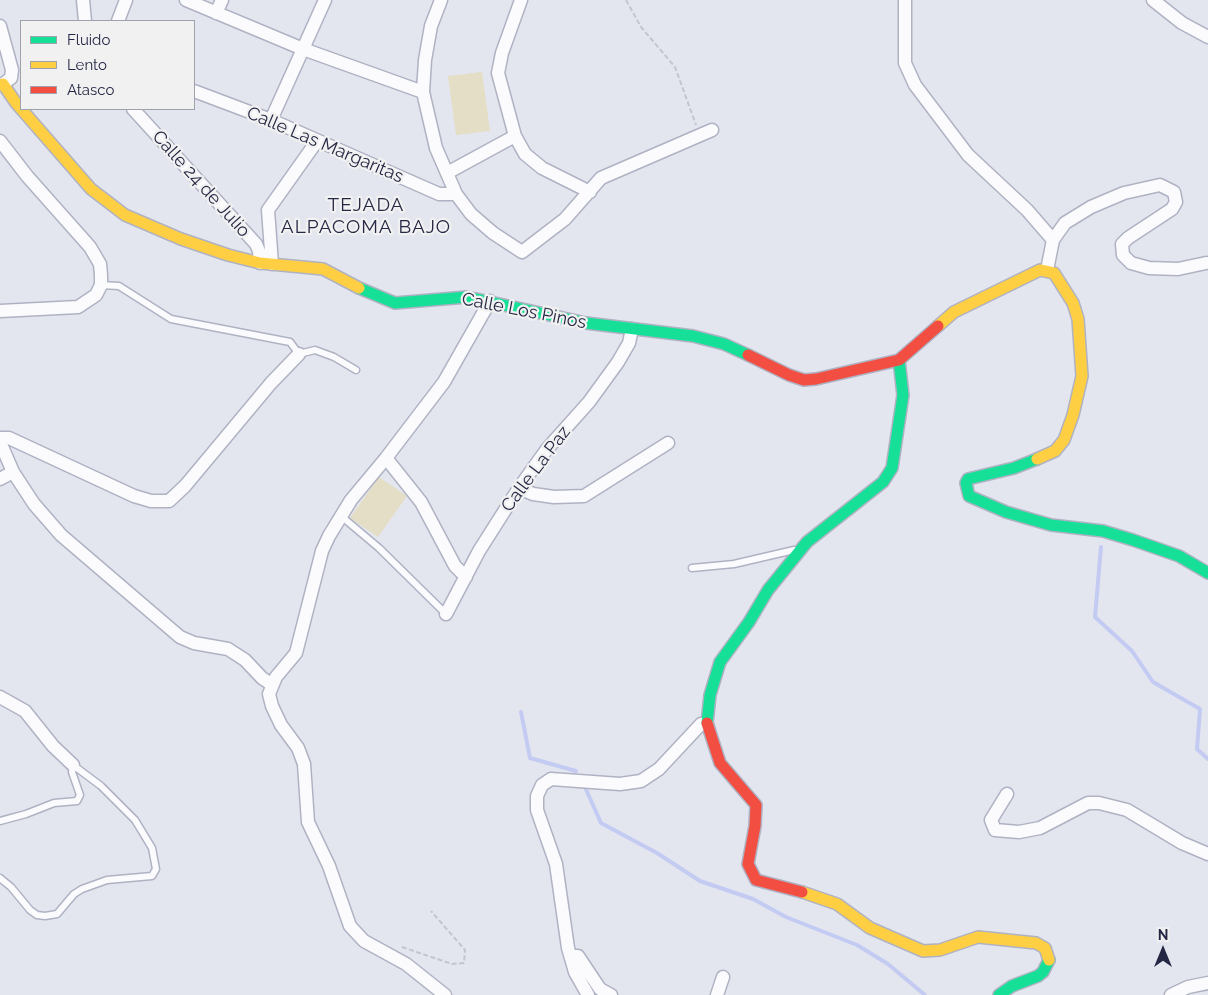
<!DOCTYPE html>
<style>
body{margin:0}
#map{position:relative;width:1208px;height:995px;overflow:hidden;background:#e4e6ef;font-family:Raleway,sans-serif}
canvas{display:block}
.legend{position:absolute;left:20px;top:20px;width:175px;height:90px;box-sizing:border-box;background:#f1f1f1;border:1px solid #9fa1ac;margin:0;padding:6px 9px;list-style:none;font-size:15px;color:#252845}
.legend li{display:flex;align-items:center;gap:10px;height:25px}
.legend b{width:25px;border:1px solid #9fa1ac}
.north{position:absolute;left:1138px;top:925px;width:50px;height:50px;-webkit-text-stroke:4px #f1f1f1;paint-order:stroke;rotate:0deg;font-size:14px;font-weight:700;line-height:20px;text-align:center;color:#252845}
.north::after{content:'';display:block;margin:auto;width:18px;height:22px;background:#252845;clip-path:polygon(50% 0,100% 100%,50% 72%,0 100%)}
</style>
<div id="map">
<canvas width="1208" height="995"></canvas>
<ul class="legend">
<li><b style="height:6px;background:#16e098"></b>Fluido</li>
<li><b style="height:6px;background:#ffcf43"></b>Lento</li>
<li><b style="height:6px;background:#f24e42"></b>Atasco</li>
</ul>
<div class="north">N</div>
</div>
<script>
const ctx = document.querySelector('canvas').getContext('2d');
ctx.lineJoin = 'round';
function paint(path, color) { ctx.fillStyle = color; ctx.fill(path, 'evenodd'); }
const toPath = rows => new Path2D(rows.map(r => 'M' + r).join(''));
function stroke(path, color, width, dash) { ctx.strokeStyle = color; ctx.lineWidth = width; ctx.lineCap = dash ? 'butt' : 'round'; ctx.setLineDash(dash || []); ctx.stroke(path); }
function drawText(font, color, halo, rows, align = 'center') {
  ctx.font = font + ' Raleway,sans-serif'; ctx.lineWidth = 4.5; ctx.setLineDash([]); ctx.textBaseline = 'middle'; ctx.strokeStyle = halo; ctx.fillStyle = color; for (const [text, x, y, turn = 0] of rows) {
    ctx.save(); ctx.translate(x, y); ctx.rotate((+turn || 0) * Math.PI / 180); ctx.textAlign = isNaN(turn) ? turn : align; if (halo) ctx.strokeText(text, 0, 0); ctx.fillText(text, 0, 0); ctx.restore();
  }
}
paint(toPath([
 [482,72,490,131,456,135,448,76],
 [379,477,407,496,378,537,350,518]
]), '#e3dec5');
stroke(toPath([
 [1101,547,1095,617,1132,651,1153,682,1200,709,1197,749,1208,759],
 [521,712,530,758,576,771],
 [584,785,601,823,657,853,700,881,753,899,786,917,857,945,888,964,925,995]
]), '#c4cbf3', 4);
const lane = toPath([
 [101,285,119,286,171,319,290,342,299,354,315,350,334,357,356,370],
 [341,516,379,548,446,614],
 [692,568,734,564,794,550],
 [0,821,26,814,54,803,77,801,80,795,72,772,73,765,101,786,135,820,152,848,156,869,152,876,107,880,82,889,74,894,57,914,45,916,37,915,30,910,11,887,0,878]
]);
const street = toPath([
 [83,0,85,21],
 [186,0,303,49,423,92],
 [441,0,431,26,425,60,423,92,436,148,456,194,471,214,493,233,522,252,565,219,601,178,712,130],
 [521,0,502,53,498,73,515,136,525,154,542,168,590,192],
 [905,0,905,63,915,85,968,155,1027,210,1053,240],
 [1153,0,1182,23,1208,37],
 [216,13,222,0],
 [118,21,126,0],
 [0,26,12,70,11,78,3,84],
 [194,91,271,120,439,194,456,194],
 [133,109,256,244,259,251,260,263],
 [271,120,325,0],
 [0,141,27,176,90,247,100,264,101,275,101,285,96,295,78,307,0,311],
 [447,173,515,136],
 [272,264,268,210,317,141],
 [1047,270,1053,240,1065,223,1091,207,1124,193,1160,185,1174,192,1176,202,1172,209,1128,238,1122,244,1123,255,1131,263,1149,268,1178,269,1206,263],
 [0,438,9,438,134,496,151,501,169,501,185,486,271,383,299,354],
 [0,442,13,472,34,504,61,535,180,637,194,643,228,649,245,660,262,678,271,684],
 [386,458,421,502,455,566,466,577],
 [0,479,13,472],
 [519,488,533,494,554,497,584,496,668,443],
 [446,614,479,551,519,488,547,449,589,402,618,362,629,343,632,329],
 [0,697,25,711,53,746,73,765],
 [1007,794,991,820,995,830,1019,832,1040,828,1088,803,1099,803,1127,810,1182,843,1208,854],
 [571,956,578,956,600,989,611,995],
 [445,995,406,964,364,941,350,926,329,866,308,822,304,764,298,748,281,725,272,706,269,694,276,677,296,653,322,551,329,536,351,500,386,458,444,382,490,301],
 [588,995,575,972,568,948,556,864,537,810,537,796,542,785,551,779,620,784,641,781,659,769,701,724,707,724],
 [717,995,723,977],
 [1171,995,1188,987,1208,983]
]);
const fast = toPath([
 [359,288,395,303,467,297,586,323,693,336,724,344,748,355],
 [1037,459,1014,468,968,479,966,483,969,496,1006,512,1051,525,1103,531,1133,540,1179,556,1208,573],
 [707,723,710,695,720,662,749,622,768,590,807,542,883,482,892,468,903,395,899,360],
 [999,995,1012,986,1038,976,1043,972,1049,960]
]);
const slow = toPath([
 [0,85,3,84,16,103,91,189,125,215,181,239,228,255,260,263,323,269,359,288],
 [938,326,954,312,1040,270,1054,273,1073,303,1078,319,1082,376,1073,415,1064,440,1055,451,1037,459],
 [802,892,837,904,870,928,923,951,940,950,978,937,1036,943,1045,948,1049,960]
]);
const jam = toPath([
 [748,355,789,375,804,380,816,379,899,360,938,326],
 [707,723,720,763,756,805,755,826,748,864,756,880,802,892]
]);
stroke(lane, '#afb2c3', 9);
stroke(street, '#afb2c3', 15);
stroke(fast, '#afb2c3', 14);
stroke(slow, '#afb2c3', 14);
stroke(jam, '#afb2c3', 14);
stroke(toPath([
 [626,0,641,27,675,67,696,125],
 [402,947,452,964,464,963,465,950,431,911]
]), '#c4c5cc', 2, [5, 2.5]);
stroke(lane, '#fbfbfd', 6);
stroke(street, '#fbfbfd', 12);
stroke(fast, '#16e098', 11);
stroke(slow, '#ffcf43', 11);
stroke(jam, '#f24e42', 11);
drawText('18px', '#252845', '#f1f1f1', [
 ["Calle Las Margaritas",325,145,23],
 ["Calle 24 de Julio",201,184,48],
 ["Calle Los Pinos",524,311,11],
 ["Calle La Paz",536,469,-53]
]);
ctx.letterSpacing = '1px';
drawText('19px', '#252845', '#f1f1f1', [
 ["TEJADA",366,205],
 ["ALPACOMA BAJO",366,227]
]);
ctx.letterSpacing = '0px';
</script>
